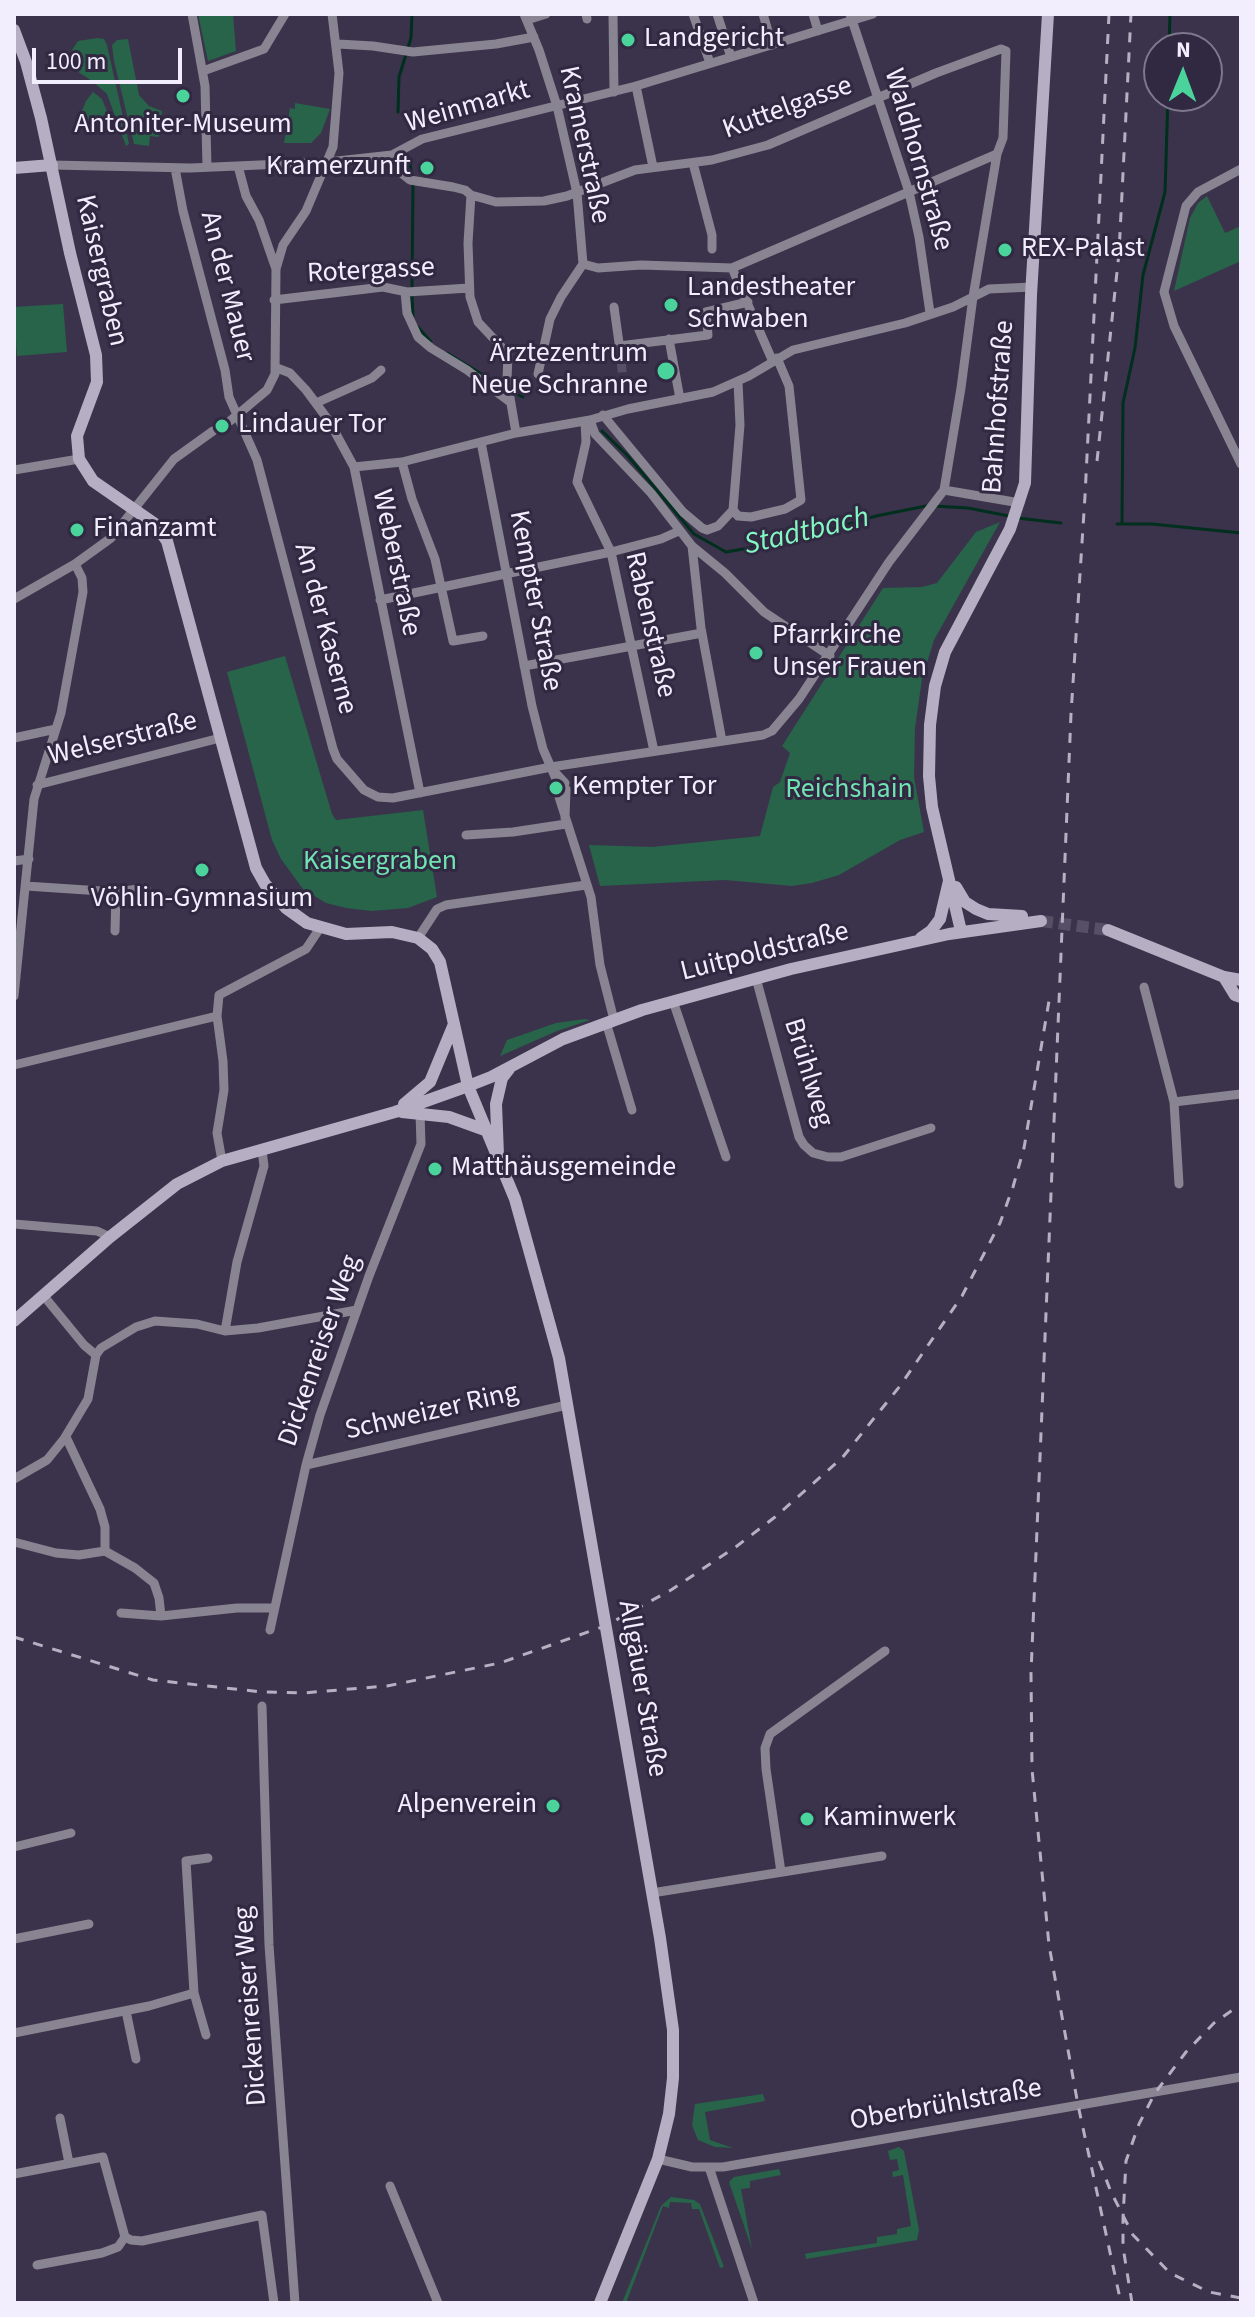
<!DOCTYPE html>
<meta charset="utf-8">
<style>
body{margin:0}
#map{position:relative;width:1255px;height:2317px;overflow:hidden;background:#3b334b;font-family:"Source Sans 3",sans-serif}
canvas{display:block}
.frame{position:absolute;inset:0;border:16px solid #f3eefe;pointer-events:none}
.north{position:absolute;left:1143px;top:32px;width:80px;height:80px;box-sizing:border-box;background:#312841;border:2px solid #7f778d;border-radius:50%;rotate:1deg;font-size:22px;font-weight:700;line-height:32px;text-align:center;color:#f3eefe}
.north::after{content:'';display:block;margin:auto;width:28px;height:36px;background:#4ad49c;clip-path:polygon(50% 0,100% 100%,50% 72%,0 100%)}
.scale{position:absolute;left:32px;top:48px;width:150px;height:36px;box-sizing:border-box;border:4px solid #f3eefe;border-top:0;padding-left:10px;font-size:24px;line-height:28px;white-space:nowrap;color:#f3eefe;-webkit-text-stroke:6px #312841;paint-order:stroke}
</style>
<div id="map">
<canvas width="1255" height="2317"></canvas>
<div class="frame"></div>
<div class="north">N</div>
<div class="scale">100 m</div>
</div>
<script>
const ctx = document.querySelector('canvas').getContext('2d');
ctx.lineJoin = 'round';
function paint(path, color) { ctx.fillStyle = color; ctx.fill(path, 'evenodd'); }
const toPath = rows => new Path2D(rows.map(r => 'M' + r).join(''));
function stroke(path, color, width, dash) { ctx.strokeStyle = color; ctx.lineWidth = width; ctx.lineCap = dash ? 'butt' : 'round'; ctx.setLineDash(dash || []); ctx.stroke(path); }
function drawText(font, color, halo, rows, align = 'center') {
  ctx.font = font + ' "Source Sans 3",sans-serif'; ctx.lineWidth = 6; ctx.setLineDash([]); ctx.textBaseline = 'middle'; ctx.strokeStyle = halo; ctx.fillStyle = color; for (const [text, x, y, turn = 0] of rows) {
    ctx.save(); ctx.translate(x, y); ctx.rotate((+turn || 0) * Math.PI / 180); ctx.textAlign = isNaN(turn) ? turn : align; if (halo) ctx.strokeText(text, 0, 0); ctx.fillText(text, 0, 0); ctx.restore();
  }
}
paint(toPath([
 [198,14,233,14,236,51,208,61],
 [98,38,104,39,107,45,129,144,126,146,107,94,92,81,69,66,72,50,78,41],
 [128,39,139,95,149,106,162,111,159,137,150,136,149,146,134,144,114,61,112,45,117,40],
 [93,92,102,99,108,114,103,125,87,128,80,126,78,121,86,101],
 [295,103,330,109,321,133,311,143,284,143,290,108,295,109],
 [1207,196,1225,233,1241,226,1241,261,1174,291,1190,218,1198,203],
 [63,304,67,352,17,356,14,307],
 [1000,522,934,640,922,679,915,728,914,777,924,832,900,840,839,875,812,883,792,886,725,880,600,886,589,845,652,847,760,836,773,787,780,782,790,753,782,746,883,588,922,587,937,583,976,532],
 [285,656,332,814,336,820,423,810,437,897,408,908,371,911,346,908,326,903,303,889,281,859,272,840,227,672],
 [585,1019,590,1020,557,1031,500,1056,507,1040,556,1023],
 [763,2094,765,2101,705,2112,710,2140,733,2148,715,2147,698,2140,692,2125,695,2104],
 [899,2147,904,2151,919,2230,917,2240,806,2259,805,2254,809,2253,877,2243,877,2237,897,2234,897,2229,911,2226,903,2175,893,2177,892,2172,899,2170,897,2159,890,2160,888,2151],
 [779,2169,781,2175,750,2181,750,2188,741,2189,752,2249,729,2182,734,2177],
 [671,2197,694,2200,700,2204,724,2267,720,2268,699,2209,692,2209,691,2203,670,2202,669,2208,663,2206,626,2303,622,2303,661,2206]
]), '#27644a');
stroke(toPath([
 [1169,48,1170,14],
 [398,112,399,77,411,38,412,14],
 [409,158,412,176],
 [412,288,413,184],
 [412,296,413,316],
 [418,327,431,342],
 [447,353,506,389],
 [512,392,523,397],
 [602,431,627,455,694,534,726,552,795,540,876,516,926,506],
 [934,506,968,508,1009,516],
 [1017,518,1061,523],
 [1117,524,1152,524,1241,533],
 [1122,524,1123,403,1135,348,1143,275,1165,192,1168,96]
]), '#002f1d', 3);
stroke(toPath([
 [620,350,623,380]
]), '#574f66', 9, [9, 4.5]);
stroke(toPath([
 [1041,921,1108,930]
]), '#574f66', 12, [12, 6]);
stroke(toPath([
 [192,14,205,86,207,167],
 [524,14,539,50,557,106,577,193,583,264,561,297,550,319,538,374],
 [586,14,587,19],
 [613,14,614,92],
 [693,14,710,63],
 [717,14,731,57],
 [763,14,772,45],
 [813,14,818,31],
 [850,14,909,192,919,237,930,313],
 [527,20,546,14],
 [338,44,373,46,413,52,496,44,534,37],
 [203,71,264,49,285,14],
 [636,86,653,167],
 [693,163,712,235,712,249],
 [52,165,191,168,328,162,392,155,422,139,636,86,873,14],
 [238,166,246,196,259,220,276,269],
 [175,168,183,211,225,370,229,397,257,460,333,749,337,759,364,790,378,797,393,798,551,767,763,735,772,731,799,699,889,562,944,490,961,388,973,297,997,154,1003,138,1006,51,1001,49,936,73,768,145,712,160,635,170,567,196,544,201,496,202,471,195,465,190,453,187,410,180,395,168,392,155],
 [1241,169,1198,192,1186,206,1164,292,1174,326,1241,464],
 [471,195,468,243,470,297,478,322,508,354,507,380,516,433],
 [583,264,598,268,641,265,732,268,997,154],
 [732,268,773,362],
 [405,292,407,313,418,337,431,348,467,370,510,402],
 [274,300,383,287,407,292,469,288],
 [614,307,620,350],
 [669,339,680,399],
 [619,346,708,335,706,312,748,302],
 [277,368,290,373,306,390,329,421,354,467,420,793],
 [316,403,372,378,381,370],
 [603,415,683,512,702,528],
 [590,420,595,434,651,493,692,546,725,573,764,612,830,656],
 [230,421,267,390,275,374,276,269,283,245,306,211,333,147,339,73,332,14],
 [585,421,586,442,577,482,611,552,654,751],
 [481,442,532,706,543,749,556,779],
 [402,462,412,499,435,559,453,641,483,636],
 [354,467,402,462,516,433,590,420,628,409,713,392,749,376,793,350,905,323,953,307,989,289,1032,287],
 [14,470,79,459],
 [944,490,1020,503],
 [733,510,738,516,751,517,785,509,801,500,789,386,777,358],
 [702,528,707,530,718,526,733,510,740,425,738,382],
 [692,546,701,628,722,741],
 [14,599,75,564,111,538,174,459,213,431],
 [380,600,611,552,661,539,679,531],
 [524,666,702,633],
 [14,738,56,729],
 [553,770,565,783],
 [37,785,220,738],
 [559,797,591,897,600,965,614,1020],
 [565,818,566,789],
 [466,835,513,832,566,824],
 [14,861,29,859],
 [26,886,116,892,146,888],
 [115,931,116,892],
 [418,938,437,909,446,905,586,885],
 [756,978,799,1137,804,1145,813,1153,828,1157,841,1157,931,1128],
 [1144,987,1174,1102,1179,1184],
 [14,996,34,799,61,713,83,592,82,578,75,564],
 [673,1001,726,1157],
 [606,1022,632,1110],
 [14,1065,217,1016],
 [1174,1102,1241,1094],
 [222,1161,217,1133,224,1090,223,1061,217,1016,219,995,306,949,320,928],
 [14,1224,97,1231,110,1237],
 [43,1295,84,1345,96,1355],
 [225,1331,237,1262,264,1166,262,1150],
 [96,1355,101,1348,136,1327,155,1321,197,1324,225,1331,258,1328,357,1310],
 [66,1437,100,1509,105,1527,105,1551],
 [306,1465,567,1405],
 [14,1479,47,1460,64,1439,88,1399,96,1355],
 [14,1542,56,1553,79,1555,105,1551,135,1568,154,1583,159,1598,161,1616],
 [121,1613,161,1616,237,1608,274,1608],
 [270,1630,306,1465,320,1415,369,1276,421,1144,420,1113],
 [262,1706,269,1945,295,2303],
 [14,1847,71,1833],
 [781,1872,766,1769,765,1748,770,1734,885,1651],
 [652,1893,882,1856],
 [14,1939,89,1924],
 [194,1993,206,2035],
 [126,2011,136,2059],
 [14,2033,149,2006,194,1993,186,1861,208,1858],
 [60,2118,69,2163],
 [658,2159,692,2167,723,2167,1241,2077],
 [709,2167,754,2303],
 [14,2174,103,2157,125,2237,131,2240,142,2241,262,2215,274,2303],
 [390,2186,438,2303],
 [37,2265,102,2253,118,2247,125,2237]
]), '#898491', 9);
stroke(toPath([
 [14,30,26,62,41,118,70,253,96,355,97,382,77,436,79,459,93,481,155,524,167,541,256,868,265,884,286,908,307,923,346,934,392,932,418,938,432,949,440,962,468,1086,515,1199,559,1358,660,1938,673,2030,673,2078,669,2114,658,2159,600,2303],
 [14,168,52,165],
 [956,887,965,902,976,909,988,914,1022,916],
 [1108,930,1224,977,1241,980],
 [961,931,932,807,929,776,930,725,935,686,945,652,1010,529,1025,483,1031,295,1048,14],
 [921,938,931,931,940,919,949,881],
 [1224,977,1235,995,1241,997],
 [404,1104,430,1082,454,1024],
 [402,1112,449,1117,485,1130],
 [498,1155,496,1104,502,1078,509,1069],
 [14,1321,110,1237,177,1184,222,1161,395,1112,468,1086,491,1077,563,1039,642,1010,791,969,949,934,1041,921]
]), '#b6afc4', 12);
stroke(toPath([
 [1109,14,1085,496,1071,714,1031,1673,1032,1769,1049,1945,1078,2105,1121,2303],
 [1097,461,1119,253,1131,14],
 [14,1637,153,1680,262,1692,303,1693,387,1686,500,1663,605,1626,671,1590,737,1546,775,1517,842,1458,900,1386,962,1296,1000,1223,1013,1187,1024,1148,1049,1001],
 [1099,2161,1111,2192,1133,2235,1170,2273,1209,2292,1241,2298],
 [1132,2303,1123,2247,1123,2218,1126,2161,1139,2124,1155,2093,1186,2052,1214,2023,1241,2004]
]), '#b6b0c2', 3, [10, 10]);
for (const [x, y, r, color] of [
 [628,40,8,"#4ad49c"],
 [183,96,8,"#4ad49c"],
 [427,168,8,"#4ad49c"],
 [1005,250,8,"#4ad49c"],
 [671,305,8,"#4ad49c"],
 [666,371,10,"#4ad49c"],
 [222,426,8,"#4ad49c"],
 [77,530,8,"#4ad49c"],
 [756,653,8,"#4ad49c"],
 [556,788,8,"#4ad49c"],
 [202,870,8,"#4ad49c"],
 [435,1169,8,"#4ad49c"],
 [553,1806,8,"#4ad49c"],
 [807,1819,8,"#4ad49c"]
]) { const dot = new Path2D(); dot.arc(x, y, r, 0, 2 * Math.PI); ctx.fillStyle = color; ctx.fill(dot); stroke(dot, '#312841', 3); }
drawText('28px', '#f3eefe', '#312841', [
 ["Landgericht",644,40],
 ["Antoniter-Museum",183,126,"center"],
 ["Kramerzunft",411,168,"right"],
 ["REX-Palast",1021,250],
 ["Landestheater",687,289],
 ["Schwaben",687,321],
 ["Ärztezentrum",648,355,"right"],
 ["Neue Schranne",648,387,"right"],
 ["Lindauer Tor",238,426],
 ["Finanzamt",93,530],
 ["Pfarrkirche",772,637],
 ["Unser Frauen",772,669],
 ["Kempter Tor",572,788],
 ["Vöhlin-Gymnasium",202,900,"center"],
 ["Matthäusgemeinde",451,1169],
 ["Alpenverein",537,1806,"right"],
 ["Kaminwerk",823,1819]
], 'left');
drawText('28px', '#f3eefe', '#312841', [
 ["Weinmarkt",468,108,-16],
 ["Kuttelgasse",788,109,-20],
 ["Kramerstraße",583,145,78],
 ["Waldhornstraße",917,160,74],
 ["Kaisergraben",100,271,77],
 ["Rotergasse",371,272,-3],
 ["An der Mauer",226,287,76],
 ["Bahnhofstraße",1000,407,-86],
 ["Weberstraße",395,563,78],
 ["Kempter Straße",534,601,79],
 ["Rabenstraße",649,625,77],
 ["An der Kaserne",324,629,75],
 ["Welserstraße",123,740,-14],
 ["Luitpoldstraße",765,953,-14],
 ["Brühlweg",807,1073,73],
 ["Dickenreiser Weg",321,1351,-71],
 ["Schweizer Ring",432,1413,-13],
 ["Allgäuer Straße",641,1689,80],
 ["Dickenreiser Weg",252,2006,-94],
 ["Oberbrühlstraße",946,2106,-10]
]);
drawText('28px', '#6fe4b1', '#312841', [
 ["Reichshain",849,791],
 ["Kaisergraben",380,863]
]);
drawText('italic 30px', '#84f8c3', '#312841', [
 ["Stadtbach",807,533,-13]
]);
</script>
